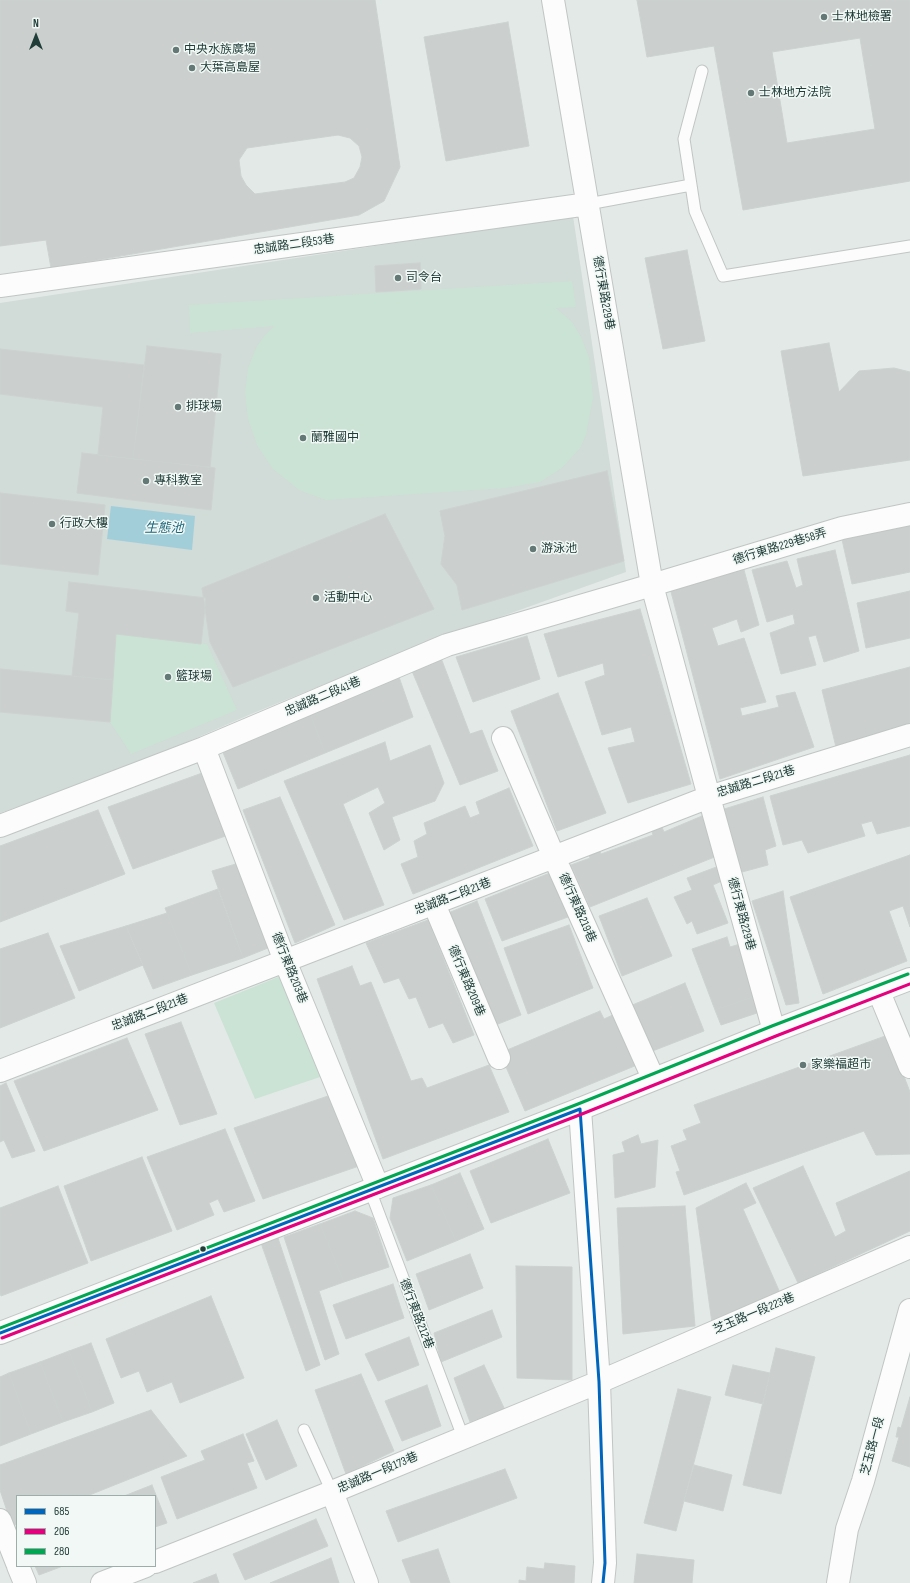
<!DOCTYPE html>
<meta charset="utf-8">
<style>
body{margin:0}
#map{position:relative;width:910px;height:1583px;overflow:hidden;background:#e3e9e7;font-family:"Sofia Sans Condensed",sans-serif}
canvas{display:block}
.legend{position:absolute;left:16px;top:1495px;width:140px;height:72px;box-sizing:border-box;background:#f1f8f5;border:1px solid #9dada9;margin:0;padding:5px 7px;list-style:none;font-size:12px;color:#203d38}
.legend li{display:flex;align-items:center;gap:8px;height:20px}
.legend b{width:20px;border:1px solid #9dada9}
.north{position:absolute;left:16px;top:16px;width:40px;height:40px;-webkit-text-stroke:3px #f1f8f5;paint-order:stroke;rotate:0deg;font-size:11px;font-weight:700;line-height:16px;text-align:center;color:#203d38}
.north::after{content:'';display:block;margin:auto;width:14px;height:18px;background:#203d38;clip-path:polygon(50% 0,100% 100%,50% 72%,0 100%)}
</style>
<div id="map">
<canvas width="910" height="1583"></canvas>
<ul class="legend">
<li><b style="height:5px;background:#0065bd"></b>685</li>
<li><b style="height:5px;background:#e5007d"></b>206</li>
<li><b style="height:5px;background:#00a651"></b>280</li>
</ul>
<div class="north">N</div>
</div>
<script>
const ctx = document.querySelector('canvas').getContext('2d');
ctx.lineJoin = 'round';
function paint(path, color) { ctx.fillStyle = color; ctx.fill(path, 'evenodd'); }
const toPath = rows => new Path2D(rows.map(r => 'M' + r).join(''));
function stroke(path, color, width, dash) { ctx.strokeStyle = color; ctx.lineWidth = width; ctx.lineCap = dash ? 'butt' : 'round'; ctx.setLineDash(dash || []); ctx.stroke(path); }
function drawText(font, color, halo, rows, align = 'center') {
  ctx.font = font + ' "Sofia Sans Condensed","Noto Sans TC",sans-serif'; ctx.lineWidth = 3; ctx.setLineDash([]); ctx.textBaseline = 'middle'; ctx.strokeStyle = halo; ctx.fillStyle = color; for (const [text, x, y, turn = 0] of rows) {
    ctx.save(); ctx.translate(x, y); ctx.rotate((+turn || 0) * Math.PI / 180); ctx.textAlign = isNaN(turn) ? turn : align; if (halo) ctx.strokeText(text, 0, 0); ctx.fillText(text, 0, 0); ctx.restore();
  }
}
paint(toPath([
 [573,216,626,572,416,647,251,714,132,766,0,813,0,303]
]), '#d1dbd7');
paint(toPath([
 [572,281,576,307,556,308,572,322,581,337,589,357,593,398,586,435,580,448,562,468,540,482,505,488,326,500,299,490,273,469,257,445,248,419,245,393,248,368,257,346,265,335,274,326,190,333,189,305],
 [116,634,207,644,237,710,131,754,110,722],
 [283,975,323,1076,255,1099,214,1003]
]), '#cbe3d4');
paint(toPath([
 [111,506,195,516,192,550,107,539]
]), '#a2ceda');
const building = toPath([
 [0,0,375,0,400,167,384,201,359,215,51,268,46,240,0,246,0,0],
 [338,135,350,138,359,146,362,157,360,167,354,178,345,182,255,194,246,185,241,176,239,160,247,148,338,135],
 [637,0,910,0,910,181,743,210,714,46,647,57,637,0],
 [860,38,875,129,787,143,772,52,860,38],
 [508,22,529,146,446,161,424,37,508,22],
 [687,250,705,341,663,349,645,258,687,250],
 [420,263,421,289,376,292,375,266,420,263],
 [829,343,839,392,859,371,894,368,910,372,910,460,803,476,781,351,829,343],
 [147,346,221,354,210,467,133,459,147,346],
 [0,349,144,365,133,459,98,455,103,407,0,394,0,349],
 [82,453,215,468,211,510,77,493,82,453],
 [607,471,624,561,462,610,457,585,441,564,445,536,440,511,607,471],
 [0,493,105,505,98,575,0,564,0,493],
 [385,514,434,609,233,687,210,642,202,588,385,514],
 [910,521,910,572,852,584,841,535,910,521],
 [835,550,859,651,824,662,816,635,808,637,816,665,781,674,770,633,795,624,793,614,767,622,752,570,787,561,796,588,803,585,797,559,835,550],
 [744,570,759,625,741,632,737,619,712,628,718,646,744,638,766,702,740,708,742,716,779,707,776,696,795,692,814,747,720,779,670,588,744,570],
 [69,582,206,598,201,644,116,634,113,680,72,676,79,613,66,611,69,582],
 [910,591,910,638,866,648,857,603,910,591],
 [640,609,691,784,628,803,608,748,635,742,631,727,602,735,585,682,605,675,603,663,558,677,544,634,640,609],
 [527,636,540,679,473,702,456,657,527,636],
 [441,658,470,734,482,730,498,771,460,785,412,671,441,658],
 [910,667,910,726,836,747,822,690,910,667],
 [0,669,113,680,110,722,0,712,0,669],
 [399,677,413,717,325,753,310,713,399,677],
 [558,693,606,813,557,831,511,711,558,693],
 [310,713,325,753,238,789,222,750,310,713],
 [385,742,390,761,430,745,444,783,435,801,392,817,400,840,384,850,369,813,385,803,378,787,343,804,384,905,344,920,284,781,385,742],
 [910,755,910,826,877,834,872,821,861,824,865,836,808,853,802,840,783,845,770,796,910,755],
 [205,772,231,834,133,869,108,807,205,772],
 [509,788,533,846,413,894,401,864,418,857,414,841,427,834,424,823,465,806,470,818,480,814,476,802,509,788],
 [280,797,335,925,295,943,243,810,280,797],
 [763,797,776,846,765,850,768,865,742,872,721,810,763,797],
 [98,810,125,874,0,922,0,846,98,810],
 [702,816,717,856,590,907,571,865,590,858,587,851,598,847,601,854,653,835,651,828,660,823,664,832,702,816],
 [910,855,910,927,903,906,889,911,907,961,823,994,790,897,910,855],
 [239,863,273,946,243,958,212,871,239,863],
 [719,866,724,880,713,885,728,923,697,934,692,921,687,924,674,897,692,890,687,878,719,866],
 [550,873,568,917,502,941,485,899,550,873],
 [218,889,243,958,192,975,165,908,218,889],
 [783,891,799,1003,786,1005,752,901,783,891],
 [647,898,672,956,622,976,599,916,647,898],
 [477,901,521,1015,493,1026,446,914,477,901],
 [167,913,192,975,153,989,126,926,167,913],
 [428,920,474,1035,453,1043,443,1023,429,1028,416,997,409,999,399,978,384,983,366,943,428,920],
 [569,925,593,988,528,1014,504,948,569,925],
 [126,926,143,965,79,991,60,946,126,926],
 [48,933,75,998,0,1028,0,949,48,933],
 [727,937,730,947,747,942,759,995,715,1010,692,949,727,937],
 [352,966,360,986,371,982,411,1081,422,1078,427,1088,489,1065,509,1112,383,1159,317,979,352,966],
 [685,983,704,1031,650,1052,630,1006,685,983],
 [759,995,763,1011,721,1025,715,1010,759,995],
 [600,1011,604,1019,615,1014,637,1065,525,1111,500,1053,600,1011],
 [181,1022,217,1114,180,1125,145,1034,181,1022],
 [888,1035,910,1092,910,1154,876,1155,864,1131,684,1195,676,1172,680,1171,671,1146,687,1140,683,1130,701,1123,694,1105,888,1035],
 [127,1038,158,1110,44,1151,14,1081,127,1038],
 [6,1083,35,1151,12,1158,4,1140,0,1142,0,1086,6,1083],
 [331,1095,362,1165,263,1199,234,1128,331,1095],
 [225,1129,255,1201,224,1212,218,1199,209,1203,214,1215,177,1230,147,1157,225,1129],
 [638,1135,641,1144,658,1140,655,1187,615,1198,613,1155,625,1152,622,1142,638,1135],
 [548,1139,570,1193,491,1223,470,1171,548,1139],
 [142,1157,172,1231,91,1261,64,1186,142,1157],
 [803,1166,835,1237,846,1231,836,1203,910,1171,910,1231,798,1283,753,1188,803,1166],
 [460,1173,484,1229,456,1241,431,1185,460,1173],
 [746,1183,756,1203,743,1209,781,1295,712,1323,696,1208,746,1183],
 [431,1185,456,1241,407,1261,390,1218,393,1198,431,1185],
 [58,1186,88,1263,1,1296,0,1292,0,1208,58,1186],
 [685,1206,695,1326,623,1334,617,1208,685,1206],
 [355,1211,373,1218,389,1267,344,1282,320,1224,355,1211],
 [320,1224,344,1282,319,1291,339,1354,325,1360,284,1237,320,1224],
 [278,1238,320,1365,306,1371,261,1243,278,1238],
 [470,1254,483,1288,429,1310,416,1274,470,1254],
 [516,1266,572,1267,572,1380,517,1378,516,1266],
 [393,1284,404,1318,346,1339,333,1305,393,1284],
 [211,1296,244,1378,180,1403,172,1382,147,1392,139,1371,121,1378,106,1339,211,1296],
 [492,1310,502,1337,441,1362,434,1333,492,1310],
 [409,1337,419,1365,378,1381,365,1354,409,1337],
 [91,1343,114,1403,92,1412,69,1351,91,1343],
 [776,1348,815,1357,781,1494,743,1485,776,1348],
 [69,1351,92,1412,63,1422,40,1362,69,1351],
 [40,1362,63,1422,31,1434,9,1373,40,1362],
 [484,1365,505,1410,470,1422,454,1378,484,1365],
 [733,1365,770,1373,763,1404,725,1395,733,1365],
 [9,1373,31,1434,0,1446,0,1377,9,1373],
 [361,1374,394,1451,346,1474,315,1390,361,1374],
 [427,1385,441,1426,402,1441,385,1401,427,1385],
 [678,1389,711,1397,676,1531,644,1523,678,1389],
 [910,1397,910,1467,892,1461,899,1437,896,1437,898,1427,901,1428,910,1397],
 [151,1410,187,1456,87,1496,17,1496,17,1524,12,1526,0,1490,0,1465,151,1410],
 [277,1420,297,1466,266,1480,246,1434,277,1420],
 [243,1434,254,1461,247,1463,257,1488,177,1519,161,1477,205,1460,201,1451,243,1434],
 [694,1465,732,1475,723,1511,684,1501,694,1465],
 [505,1469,517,1498,398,1542,386,1511,505,1469],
 [152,1485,167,1523,155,1527,155,1496,124,1496,152,1485],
 [316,1519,328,1546,245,1580,233,1554,316,1519],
 [438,1549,450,1583,411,1583,402,1560,438,1549],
 [637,1554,694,1560,692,1583,634,1583,637,1554],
 [331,1558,339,1583,270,1583,331,1558],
 [545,1563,575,1566,574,1583,519,1583,519,1580,526,1581,527,1567,544,1569,545,1563],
 [35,1566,63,1566,39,1575,35,1566],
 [216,1574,219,1583,193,1583,216,1574]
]);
paint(building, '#cbd0ce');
stroke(building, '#ccd2d0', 1);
const service = toPath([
 [702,71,684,139,695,211,723,276,910,246],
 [588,204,691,185],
 [370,1190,463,1437],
 [304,1430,332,1492]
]);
const minor = toPath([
 [553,0,652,585,709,797,774,1031],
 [0,286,588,204],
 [503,738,554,857,653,1078],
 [204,748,285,961,378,1187],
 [0,826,204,748,447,645,652,585,842,528,910,514],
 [434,904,499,1058],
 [879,992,910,1067],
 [0,1071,709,797,910,735],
 [580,1109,599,1382,605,1563,603,1583],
 [332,1492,367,1583],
 [0,1520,17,1563],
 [155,1562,332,1492,599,1382,910,1247],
 [18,1566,25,1583],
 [102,1583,146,1566],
 [838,1583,847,1529,863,1481,910,1310]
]);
const tertiary = toPath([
 [0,1333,580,1109,774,1031,910,979]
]);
stroke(service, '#c0c6c4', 13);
stroke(minor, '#c0c6c4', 24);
stroke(tertiary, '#c0c6c4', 24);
stroke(service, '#fbfcfb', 11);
stroke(minor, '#fbfcfb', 22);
stroke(tertiary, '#fbfcfb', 22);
stroke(toPath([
 [580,1109,599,1382,605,1563,603,1583],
 [0,1333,580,1109]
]), '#0065bd', 3);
stroke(toPath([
 [2,1338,582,1114,776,1036,910,984]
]), '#e5007d', 3);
stroke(toPath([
 [0,1328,578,1104,772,1026,908,974]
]), '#00a651', 3);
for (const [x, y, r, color] of [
 [824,17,4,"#647975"],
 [176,50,4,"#647975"],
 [192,68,4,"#647975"],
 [751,93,4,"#647975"],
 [398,278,4,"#647975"],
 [178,407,4,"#647975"],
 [303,438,4,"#647975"],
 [146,481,4,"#647975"],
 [52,524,4,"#647975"],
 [533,549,4,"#647975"],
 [316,598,4,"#647975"],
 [168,677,4,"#647975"],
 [803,1065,4,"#647975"],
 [203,1249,3.5,"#203d38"]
]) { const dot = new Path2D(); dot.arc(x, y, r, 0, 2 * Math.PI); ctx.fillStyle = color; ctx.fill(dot); stroke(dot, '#f1f8f5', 1.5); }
drawText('12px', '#203d38', '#f1f8f5', [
 ["士林地檢署",832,17],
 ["中央水族廣場",184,50],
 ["大葉高島屋",200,68],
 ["士林地方法院",759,93],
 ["司令台",406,278],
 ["排球場",186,407],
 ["蘭雅國中",311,438],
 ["專科教室",154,481],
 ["行政大樓",60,524],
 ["游泳池",541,549],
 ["活動中心",324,598],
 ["籃球場",176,677],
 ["家樂福超市",811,1065]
], 'left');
drawText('12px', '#203d38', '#f1f8f5', [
 ["忠誠路二段53巷",294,245,-8],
 ["德行東路229巷",603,293,80],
 ["德行東路229巷58弄",780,547,-17],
 ["忠誠路二段41巷",323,697,-23],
 ["忠誠路二段21巷",756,782,-17],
 ["忠誠路二段21巷",453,897,-21],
 ["德行東路219巷",577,908,66],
 ["德行東路229巷",741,914,75],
 ["德行東路203巷",289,968,68],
 ["德行東路209巷",466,981,67],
 ["忠誠路二段21巷",150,1013,-21],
 ["德行東路212巷",416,1314,69],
 ["芝玉路一段223巷",754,1314,-23],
 ["芝玉路一段",873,1446,-75],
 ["忠誠路一段173巷",378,1473,-23]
]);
drawText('italic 13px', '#18637b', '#f1f8f5', [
 ["生態池",164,529]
]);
</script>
